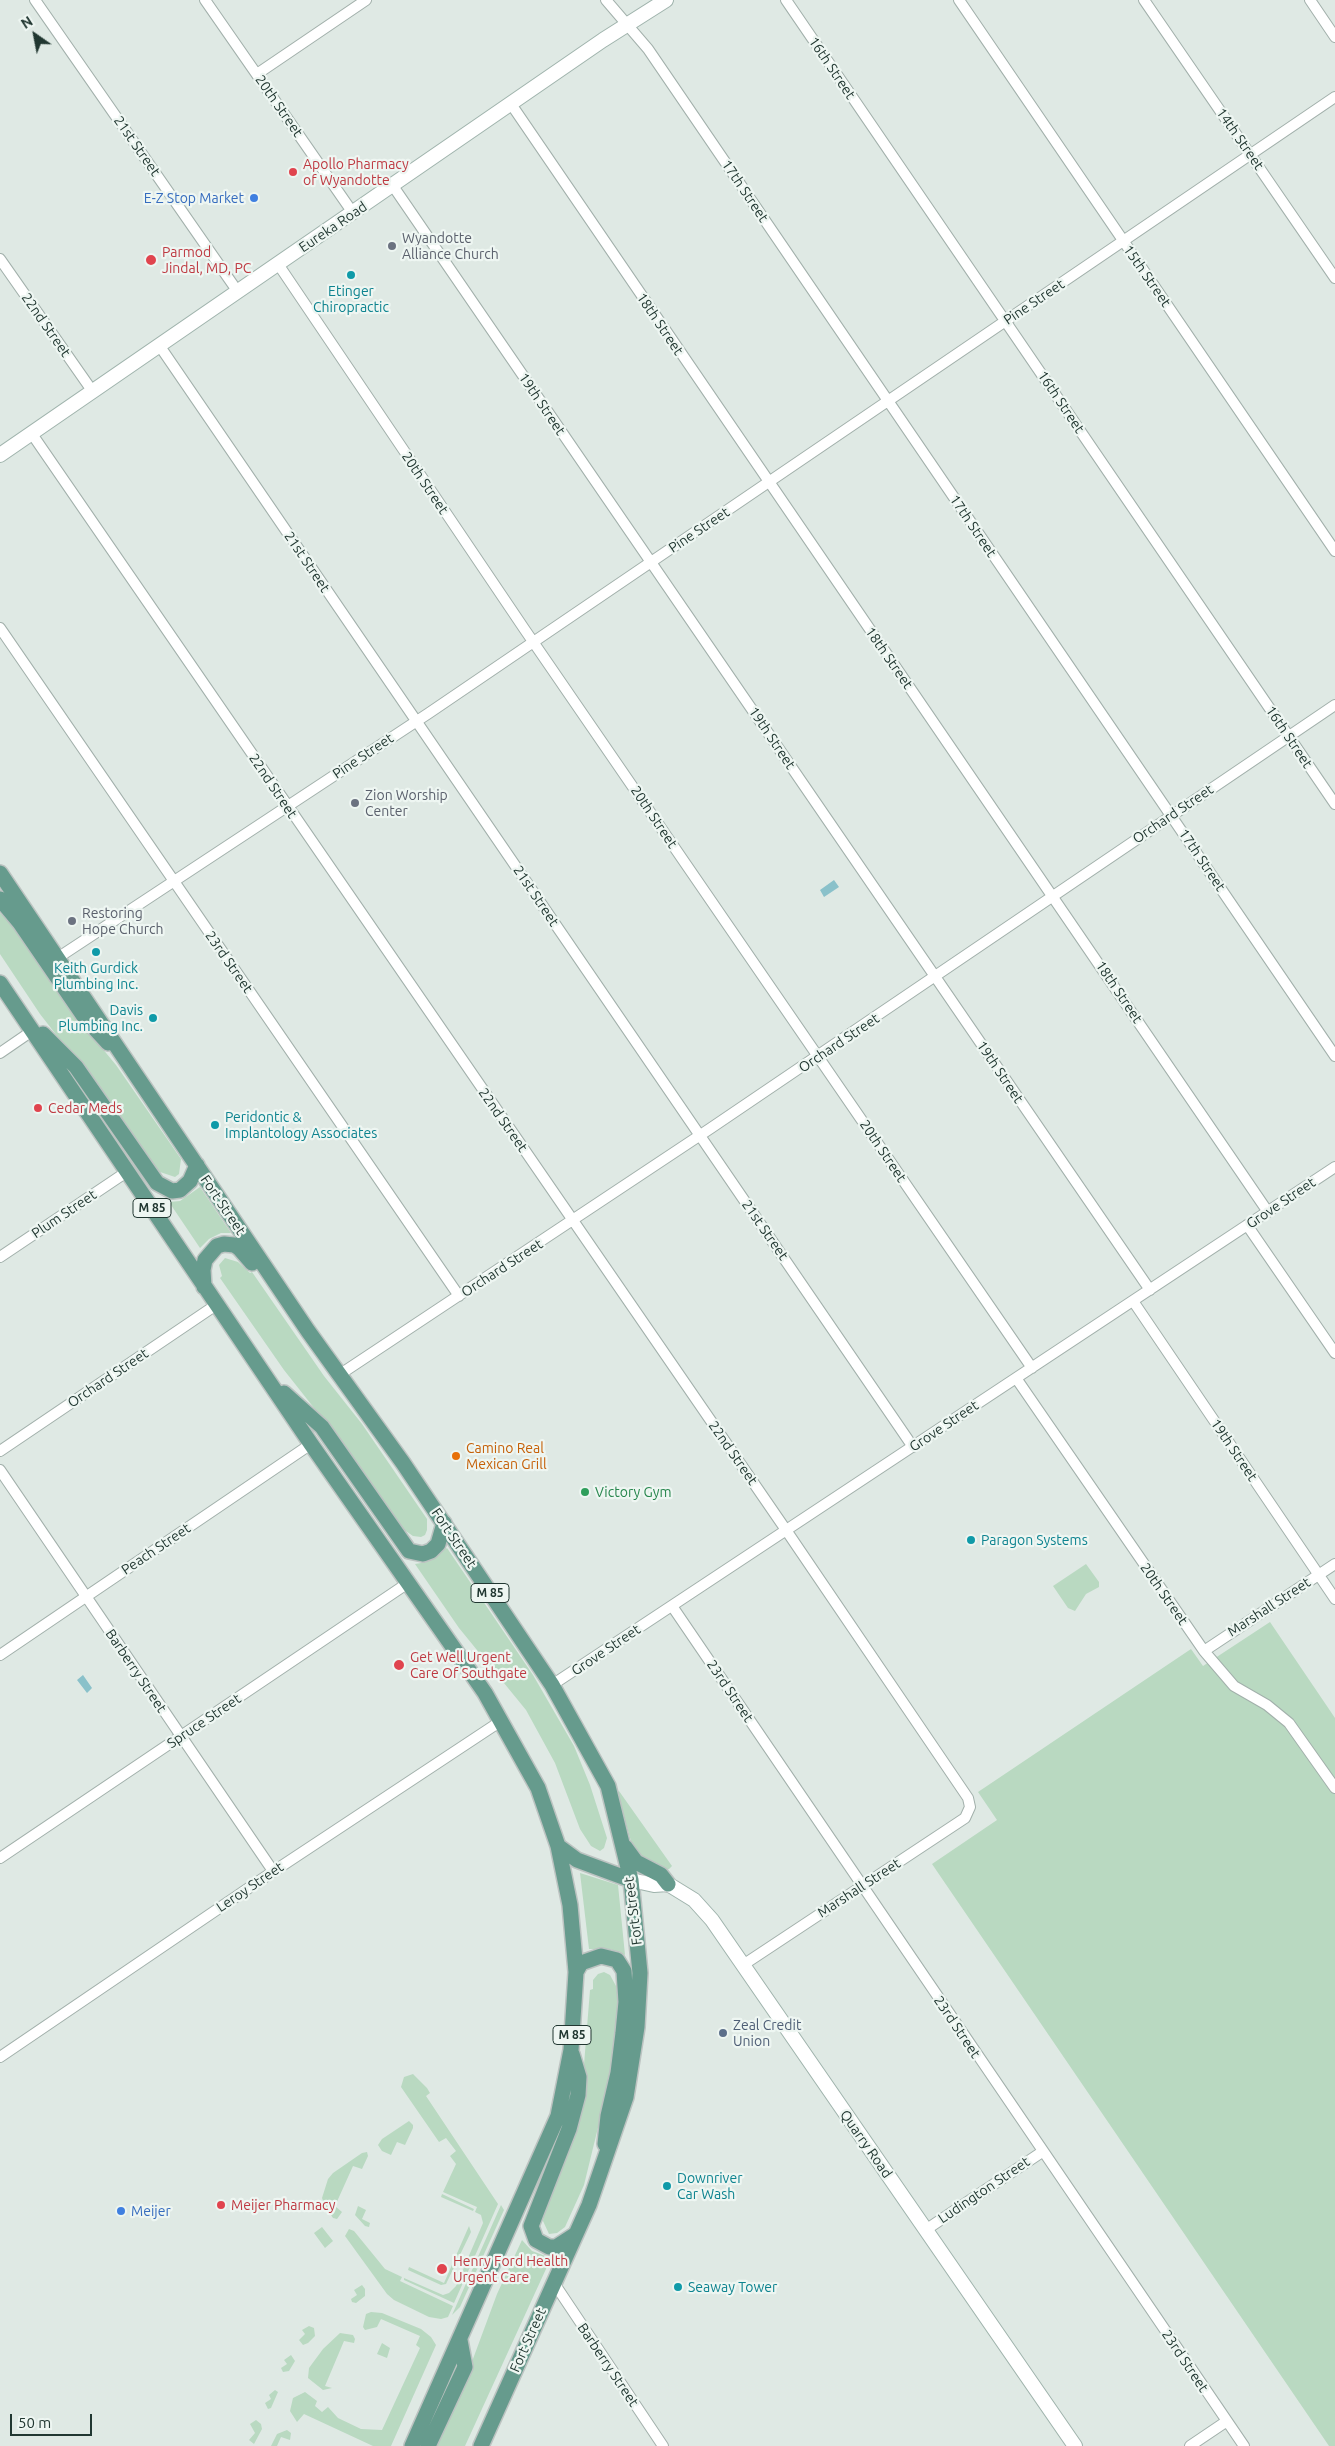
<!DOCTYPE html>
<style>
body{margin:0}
#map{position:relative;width:1335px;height:2446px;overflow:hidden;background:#dfe9e4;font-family:Ubuntu,sans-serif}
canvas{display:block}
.north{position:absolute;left:10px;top:10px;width:50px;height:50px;-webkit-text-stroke:4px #eef6f2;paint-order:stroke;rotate:327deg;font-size:14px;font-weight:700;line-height:20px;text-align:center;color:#213731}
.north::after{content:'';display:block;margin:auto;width:18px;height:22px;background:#213731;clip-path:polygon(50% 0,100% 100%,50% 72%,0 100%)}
.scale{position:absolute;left:10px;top:2414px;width:82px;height:22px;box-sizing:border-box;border:2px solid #213731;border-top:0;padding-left:6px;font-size:15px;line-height:18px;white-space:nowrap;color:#213731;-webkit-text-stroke:4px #eef6f2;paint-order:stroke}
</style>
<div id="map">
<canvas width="1335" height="2446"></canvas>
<div class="north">N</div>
<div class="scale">50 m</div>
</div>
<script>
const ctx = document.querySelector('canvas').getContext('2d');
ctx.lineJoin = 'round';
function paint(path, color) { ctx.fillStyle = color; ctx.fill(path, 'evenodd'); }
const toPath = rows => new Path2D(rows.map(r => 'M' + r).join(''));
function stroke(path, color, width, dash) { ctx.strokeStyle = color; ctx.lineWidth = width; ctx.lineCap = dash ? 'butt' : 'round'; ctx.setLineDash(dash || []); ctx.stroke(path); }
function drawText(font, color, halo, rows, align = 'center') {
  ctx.font = font + ' Ubuntu,sans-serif'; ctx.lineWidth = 4.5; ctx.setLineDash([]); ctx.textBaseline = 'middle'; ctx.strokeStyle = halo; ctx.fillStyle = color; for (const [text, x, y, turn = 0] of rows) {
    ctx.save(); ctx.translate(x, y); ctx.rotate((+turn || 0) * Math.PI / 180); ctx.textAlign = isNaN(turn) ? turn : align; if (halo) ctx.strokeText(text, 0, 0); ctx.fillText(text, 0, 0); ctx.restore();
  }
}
paint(toPath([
 [0,913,8,921,11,920,82,1024,116,1065,181,1159,179,1174,175,1177,160,1172,152,1165,79,1064,40,1014,0,954],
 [200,1187,231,1233,221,1233,209,1239,200,1248,169,1202,180,1201],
 [225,1258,238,1262,250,1273,252,1272,324,1376,362,1424,427,1519,427,1530,425,1535,421,1537,413,1536,394,1523,318,1413,284,1370,220,1278,222,1276,219,1265],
 [447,1548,533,1675,574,1746,590,1785,607,1838,604,1848,600,1851,591,1846,580,1829,555,1763,526,1710,459,1628,415,1564,427,1562],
 [1086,1564,1099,1582,1099,1587,1086,1594,1075,1611,1068,1608,1053,1586],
 [1270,1622,1335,1718,1335,2446,1329,2446,932,1864,997,1820,978,1792,1191,1649,1203,1666],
 [619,1791,672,1866,669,1869,664,1871,641,1859,633,1848,617,1793],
 [580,1873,618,1885,625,1955,610,1949,589,1949],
 [604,1972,610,1975,616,1986,618,1999,620,1999,613,2066,584,2185,565,2227,557,2233,549,2234,543,2221,544,2213,581,2102,590,1990,593,1989,593,1980,598,1974],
 [413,2074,427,2088,430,2093,426,2096,498,2204,454,2303,404,2280,404,2278,443,2295,449,2293,456,2286,483,2223,481,2215,475,2212,477,2207,443,2192,456,2164,450,2156,456,2151,446,2138,439,2142,401,2087,404,2077],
 [409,2121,413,2125,413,2128,405,2145,397,2142,391,2155,382,2151,378,2145,382,2139],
 [367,2152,368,2156,362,2169,353,2166,335,2206,342,2212,337,2219,333,2218,325,2206,322,2198,328,2179,333,2173,362,2153],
 [442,2194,474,2209,473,2211,441,2197],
 [501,2205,504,2210,460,2307,452,2315],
 [358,2206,366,2210,362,2219,370,2223,369,2227,365,2226,355,2215],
 [469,2226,471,2232,446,2284,441,2285,408,2270,409,2267,444,2283],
 [322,2227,333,2241,325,2248,314,2233],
 [349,2229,354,2231,385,2269,402,2277,400,2281,453,2306,448,2317,441,2319,429,2317,394,2300,387,2294,345,2236],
 [522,2240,532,2251,551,2258,465,2446,435,2446,470,2367,497,2294],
 [362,2285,365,2289,365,2296,356,2303,352,2302,351,2299,357,2295,354,2290],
 [371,2312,382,2313,421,2329,431,2337,436,2345,391,2446,373,2446,304,2414,297,2422,290,2411,293,2398,305,2392,317,2401,315,2406,322,2412,328,2407,338,2418,361,2429,382,2430,420,2348,416,2345,420,2336,381,2319,377,2327,365,2330,363,2327,366,2314],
 [309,2326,314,2328,315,2336,308,2343,303,2345,299,2340,305,2334,302,2330],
 [340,2333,353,2335,355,2339,354,2343,344,2341,325,2386,332,2388,323,2390,308,2378,309,2368,323,2349],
 [382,2343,390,2348,387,2358,377,2354],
 [291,2355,295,2361,289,2371,283,2372,281,2368,287,2364,284,2360],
 [275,2390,278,2392,271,2408,268,2409,265,2403,271,2399,269,2395],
 [256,2420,261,2424,262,2429,254,2444,249,2440,255,2433,250,2424],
 [287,2430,291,2433,290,2440,281,2437,277,2446,271,2446,277,2434]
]), '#b9d9c1');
paint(toPath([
 [834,880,839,887,824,897,820,890],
 [83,1675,92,1688,87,1693,77,1680]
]), '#8ac1ca');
const street = toPath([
 [35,0,238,292],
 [205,0,353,213],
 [606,0,648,49,1335,1056],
 [786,0,1335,804],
 [959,0,1335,551],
 [1144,0,1335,278],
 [1310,0,1335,37],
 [257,74,366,0],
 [511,104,1268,1212],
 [393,186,1150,1290],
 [0,259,93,392],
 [278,264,525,630,1032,1368],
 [159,345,913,1447],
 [32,434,786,1530,968,1798,970,1807,965,1818,743,1965],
 [0,628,459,1296],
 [59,957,429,713,1335,97],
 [0,1053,32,1031],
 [1247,1225,1335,1353],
 [0,1257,128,1171],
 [1133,1301,1335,1599],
 [339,1375,711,1128,1335,705],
 [1016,1378,1204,1651,1234,1686,1267,1705,1289,1723,1335,1788],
 [0,1451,216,1305],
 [0,1470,273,1871],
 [672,1606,1244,2446],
 [1204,1651,1335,1564],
 [0,1655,311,1444],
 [552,1685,1335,1167],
 [0,1858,408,1583],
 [0,2057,262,1879,501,1721],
 [927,2229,1042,2152],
 [554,2283,663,2446],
 [1190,2446,1227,2421]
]);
const secondary = toPath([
 [0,455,603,40,666,0],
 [631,1880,654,1885,668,1884,694,1900,712,1920,1075,2446]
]);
const primary = toPath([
 [0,873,308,1331,403,1463,552,1685,608,1786,631,1880,640,1973,637,2027,626,2097,589,2205,481,2446],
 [0,899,20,923,85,1018,108,1043],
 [0,983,311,1444,485,1693,538,1788,558,1846,570,1905,576,1972,571,2050,558,2116,412,2446],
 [43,1034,76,1067,157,1183,172,1191,180,1190,190,1181,197,1165],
 [204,1287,203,1270,205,1260,217,1246,224,1244,234,1245,239,1248,252,1263],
 [284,1393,322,1427,409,1551,423,1554,431,1551,438,1544,444,1523],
 [558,1846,577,1860,631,1880],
 [625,1847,636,1862,661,1875,668,1884],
 [576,1972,581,1963,601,1956,617,1960,624,1971,626,2002,623,2033,618,2073,608,2116,605,2144],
 [572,2054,579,2077,578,2095,569,2129,531,2226,536,2240,549,2247,556,2247,576,2234],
 [428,2446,465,2367,460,2340]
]);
stroke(street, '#a2b0ab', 12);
stroke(secondary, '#9fb3ac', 16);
stroke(primary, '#bcc3c1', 18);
stroke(street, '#fff', 10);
stroke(secondary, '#fff', 14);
stroke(primary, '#669b8d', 15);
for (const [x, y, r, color] of [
 [293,172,5,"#e0444e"],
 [254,198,5,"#3f7fe0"],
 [392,246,5,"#6b7280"],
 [151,260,6,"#e0444e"],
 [351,275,5,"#0f9aa8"],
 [355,803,5,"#6b7280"],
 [72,921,5,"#6b7280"],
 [96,952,5,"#0f9aa8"],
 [153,1018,5,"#0f9aa8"],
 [38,1108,5,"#e0444e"],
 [215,1125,5,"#0f9aa8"],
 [456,1456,5,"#e8710a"],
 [585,1492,5,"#2e9e5b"],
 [971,1540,5,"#0f9aa8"],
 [399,1665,6,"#e0444e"],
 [723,2033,5,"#5c6f8a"],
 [667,2186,5,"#0f9aa8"],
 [221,2205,5,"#e0444e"],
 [121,2211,5,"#3f7fe0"],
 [442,2269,6,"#e0444e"],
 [678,2287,5,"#0f9aa8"]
]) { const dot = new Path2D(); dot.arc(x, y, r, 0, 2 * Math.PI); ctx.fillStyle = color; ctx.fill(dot); stroke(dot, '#eef6f2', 2); }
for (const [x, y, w] of [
 [152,1208,38],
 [490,1593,38],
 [572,2035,38]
]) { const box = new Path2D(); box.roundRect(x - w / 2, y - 9.5, w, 19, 4); ctx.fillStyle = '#eef6f2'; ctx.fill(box); stroke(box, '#213731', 1); }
drawText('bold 12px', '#213731', null, [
 ["M 85",152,1208],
 ["M 85",490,1593],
 ["M 85",572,2035]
]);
drawText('14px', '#213731', '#eef6f2', [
 ["16th Street",832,68,56],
 ["20th Street",279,106,55],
 ["14th Street",1240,139,55],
 ["21st Street",137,146,55],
 ["17th Street",745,191,56],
 ["Eureka Road",333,227,-34],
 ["15th Street",1147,276,55],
 ["Pine Street",1034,302,-34],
 ["18th Street",660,324,56],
 ["22nd Street",46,325,55],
 ["16th Street",1061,402,56],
 ["19th Street",542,404,56],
 ["20th Street",425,483,56],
 ["17th Street",973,526,56],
 ["Pine Street",699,530,-34],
 ["21st Street",307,562,56],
 ["18th Street",889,658,55],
 ["16th Street",1289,737,56],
 ["19th Street",772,738,56],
 ["Pine Street",363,756,-34],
 ["22nd Street",273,786,56],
 ["Orchard Street",1173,814,-34],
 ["20th Street",654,817,56],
 ["17th Street",1202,860,56],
 ["21st Street",536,896,56],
 ["23rd Street",229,962,55],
 ["18th Street",1119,992,56],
 ["Orchard Street",839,1043,-34],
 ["19th Street",1000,1072,56],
 ["22nd Street",503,1120,55],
 ["20th Street",883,1151,56],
 ["Grove Street",1281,1203,-34],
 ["Fort Street",223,1205,56],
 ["Plum Street",64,1214,-34],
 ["21st Street",765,1230,55],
 ["Orchard Street",502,1268,-33],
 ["Orchard Street",108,1378,-34],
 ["Grove Street",944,1426,-34],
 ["19th Street",1234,1450,56],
 ["22nd Street",733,1453,55],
 ["Fort Street",454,1538,56],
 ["Peach Street",156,1549,-34],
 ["20th Street",1164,1594,55],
 ["Marshall Street",1269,1607,-33],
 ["Grove Street",606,1650,-34],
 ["Barberry Street",136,1671,56],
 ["23rd Street",730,1691,56],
 ["Spruce Street",204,1721,-34],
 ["Leroy Street",250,1887,-34],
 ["Marshall Street",859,1888,-33],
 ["Fort Street",633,1911,-97],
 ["23rd Street",957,2027,56],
 ["Quarry Road",866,2144,55],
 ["Ludington Street",984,2190,-34],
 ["Fort Street",528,2340,-66],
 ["23rd Street",1185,2361,56],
 ["Barberry Street",608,2365,56]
]);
drawText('14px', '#be3a42', '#eef6f2', [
 ["Apollo Pharmacy",303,164],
 ["of Wyandotte",303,180],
 ["Parmod",162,252],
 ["Jindal, MD, PC",162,268],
 ["Cedar Meds",48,1108],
 ["Get Well Urgent",410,1657],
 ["Care Of Southgate",410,1673],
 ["Meijer Pharmacy",231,2205],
 ["Henry Ford Health",453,2261],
 ["Urgent Care",453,2277]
], 'left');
drawText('14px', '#366cbe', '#eef6f2', [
 ["E-Z Stop Market",244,198],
 ["Meijer",131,2211,"left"]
], 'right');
drawText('14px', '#5b616d', '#eef6f2', [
 ["Wyandotte",402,238],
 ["Alliance Church",402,254],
 ["Zion Worship",365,795],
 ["Center",365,811],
 ["Restoring",82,913],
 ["Hope Church",82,929]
], 'left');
drawText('14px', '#0d838f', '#eef6f2', [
 ["Etinger",351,291,"center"],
 ["Chiropractic",351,307,"center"],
 ["Keith Gurdick",96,968,"center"],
 ["Plumbing Inc.",96,984,"center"],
 ["Davis",143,1010,"right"],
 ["Plumbing Inc.",143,1026,"right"],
 ["Peridontic &",225,1117],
 ["Implantology Associates",225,1133],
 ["Paragon Systems",981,1540],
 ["Downriver",677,2178],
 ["Car Wash",677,2194],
 ["Seaway Tower",688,2287]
], 'left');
drawText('14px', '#c56008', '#eef6f2', [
 ["Camino Real",466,1448],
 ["Mexican Grill",466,1464]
], 'left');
drawText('14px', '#27864d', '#eef6f2', [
 ["Victory Gym",595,1492]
], 'left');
drawText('14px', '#4e5e75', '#eef6f2', [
 ["Zeal Credit",733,2025],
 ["Union",733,2041]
], 'left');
</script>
